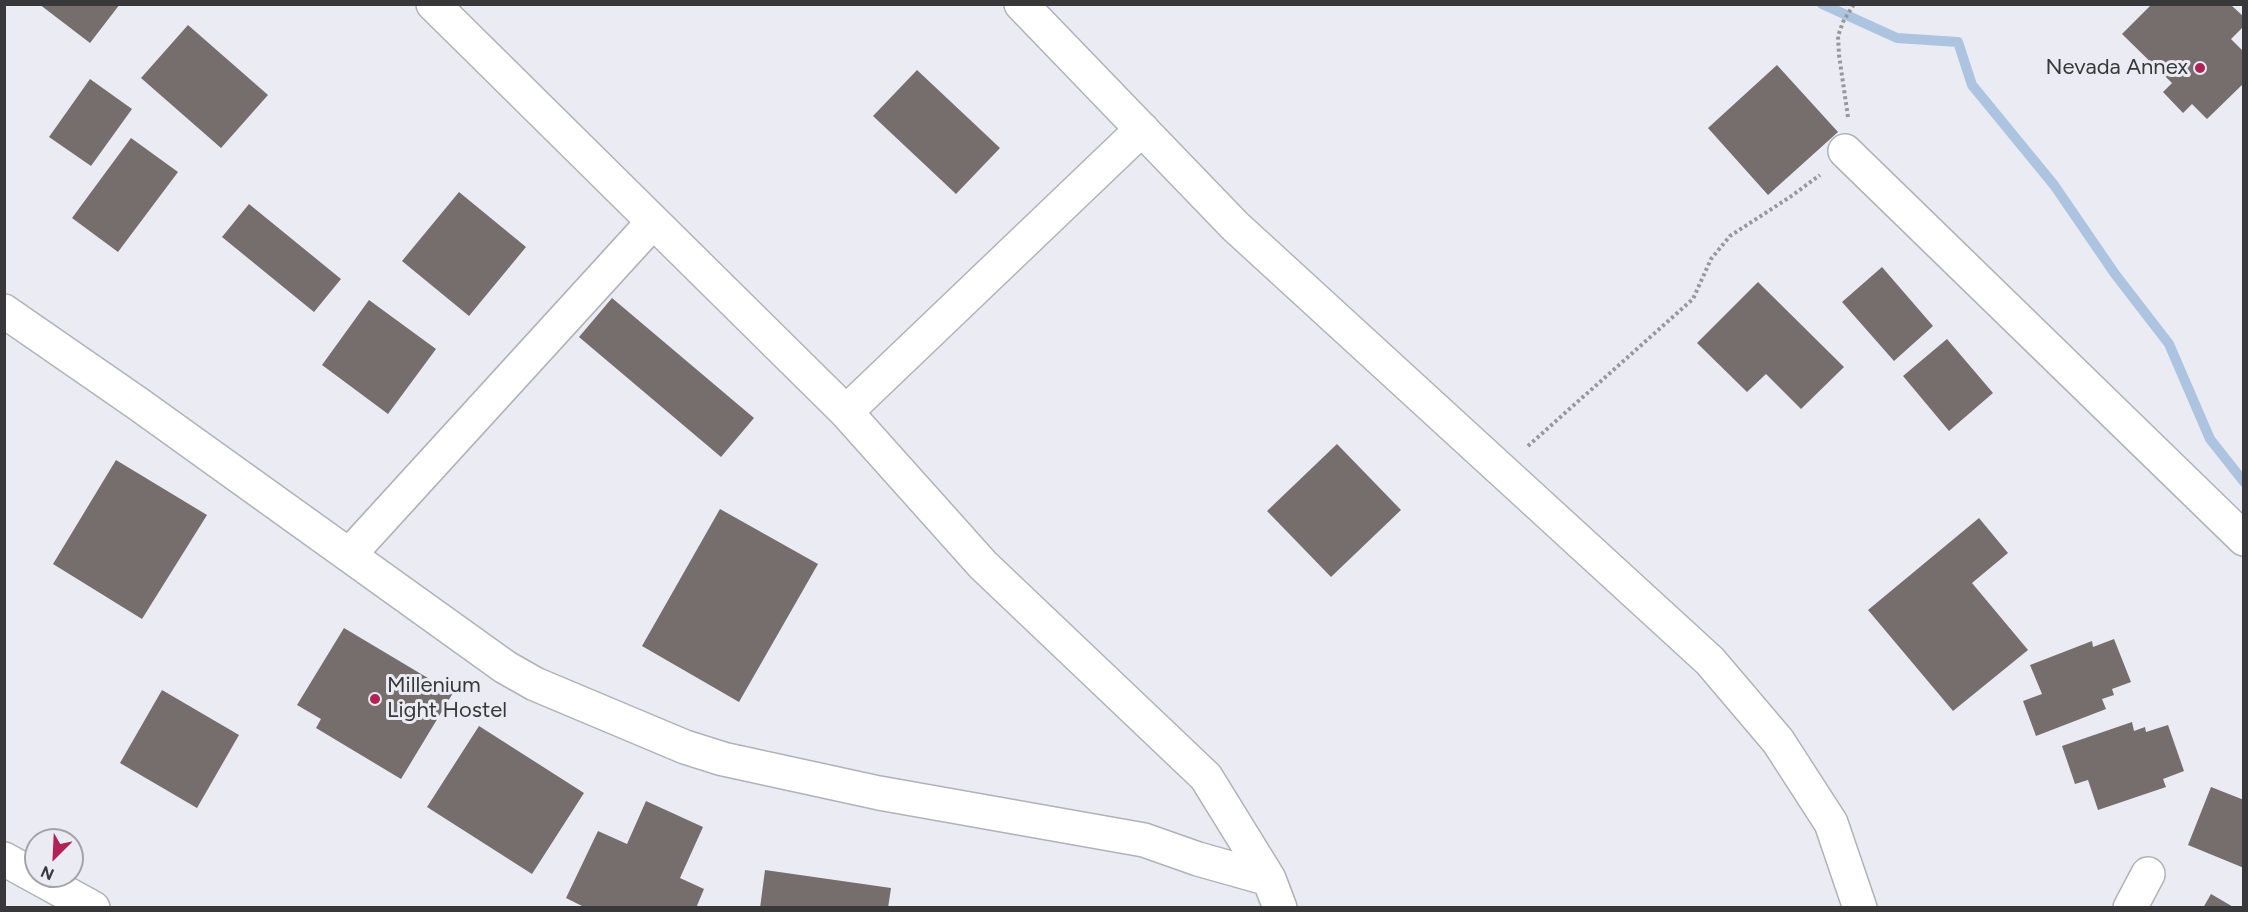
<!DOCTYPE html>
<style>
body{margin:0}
#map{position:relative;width:2248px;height:912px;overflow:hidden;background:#ebebf3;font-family:Figtree,sans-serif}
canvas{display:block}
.frame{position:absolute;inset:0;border:6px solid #38383b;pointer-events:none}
.north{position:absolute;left:24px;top:828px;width:60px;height:60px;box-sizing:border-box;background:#ebebf3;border:2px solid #a3a3a9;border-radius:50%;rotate:204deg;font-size:16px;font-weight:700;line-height:24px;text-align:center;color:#38383b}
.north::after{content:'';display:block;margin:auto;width:21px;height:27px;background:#b12255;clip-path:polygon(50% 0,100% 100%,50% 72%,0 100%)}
</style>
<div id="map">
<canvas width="2248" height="912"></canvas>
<div class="frame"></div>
<div class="north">N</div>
</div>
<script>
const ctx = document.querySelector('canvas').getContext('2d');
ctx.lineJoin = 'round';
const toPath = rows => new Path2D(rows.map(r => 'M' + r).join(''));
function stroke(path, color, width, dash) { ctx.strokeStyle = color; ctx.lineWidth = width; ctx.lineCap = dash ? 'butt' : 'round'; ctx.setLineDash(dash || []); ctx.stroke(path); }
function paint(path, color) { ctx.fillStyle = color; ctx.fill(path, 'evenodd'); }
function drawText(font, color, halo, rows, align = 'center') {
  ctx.font = font + ' Figtree,sans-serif'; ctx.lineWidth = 6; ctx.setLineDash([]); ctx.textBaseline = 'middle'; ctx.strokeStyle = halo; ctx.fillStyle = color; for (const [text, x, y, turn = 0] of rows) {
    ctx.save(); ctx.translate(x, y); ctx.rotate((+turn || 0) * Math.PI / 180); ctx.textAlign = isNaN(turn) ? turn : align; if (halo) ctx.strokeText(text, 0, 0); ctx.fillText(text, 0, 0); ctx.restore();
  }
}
stroke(toPath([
 [1822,4,1897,38,1958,42,1972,85,2054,185,2115,274,2169,344,2210,439,2244,482]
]), '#acc4e0', 10);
paint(toPath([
 [39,4,120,4,90,43],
 [2151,5,2231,5,2244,17,2244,26,2231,39,2244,52,2244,83,2207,119,2192,104,2183,113,2163,92,2172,83,2122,34],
 [188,25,268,95,221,148,141,78],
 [1777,65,1838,132,1768,195,1708,128],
 [917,70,1000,148,956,194,873,116],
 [90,79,132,109,91,166,49,137],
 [131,138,178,172,118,252,72,218],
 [459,192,526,247,469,316,402,261],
 [249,204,341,279,314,312,222,237],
 [1882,267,1933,326,1894,361,1842,302],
 [1758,282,1844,367,1801,409,1766,374,1747,392,1697,343],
 [612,298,754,418,721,457,579,337],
 [369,300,436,349,388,414,322,365],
 [1947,339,1993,393,1949,431,1903,376],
 [1337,444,1401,510,1331,577,1267,511],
 [116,460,207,515,142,619,53,564],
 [720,509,818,564,739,702,642,646],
 [1979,518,2008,553,1972,583,2028,650,1953,711,1868,610],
 [344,628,453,693,401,779,316,728,321,719,297,705],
 [2114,639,2131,682,2112,689,2114,695,2102,699,2106,709,2036,736,2023,701,2042,694,2030,665,2092,641,2093,647],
 [162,690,239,735,197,808,120,763],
 [2132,722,2134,731,2145,727,2146,732,2168,725,2184,771,2163,779,2166,787,2098,810,2088,780,2075,784,2062,746],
 [479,726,584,793,532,874,427,807],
 [2211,787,2244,800,2244,868,2188,845],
 [646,801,703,827,680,878,704,889,696,908,586,908,566,898,598,831,627,844],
 [765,870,891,888,888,908,760,908],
 [2211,894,2235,908,2203,908]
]), '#766e6c');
const street = toPath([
 [433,4,846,412,983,565,1206,777,1269,879,1280,908],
 [1021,4,1235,226,1710,661,1778,741,1831,823,1860,908],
 [1845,151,2244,539],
 [4,311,137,403,505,667,535,684,685,747,723,759,879,793,1144,840,1198,859,1269,879],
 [846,412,1142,129],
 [349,555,653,222],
 [4,859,93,908],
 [2130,908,2148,874]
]);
stroke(street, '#b1b2b9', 36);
stroke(toPath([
 [1848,117,1839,55,1838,36,1843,22,1854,4],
 [1528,446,1693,299,1711,259,1730,236,1790,197,1820,175]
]), '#97979c', 4, [3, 3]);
stroke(street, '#fff', 33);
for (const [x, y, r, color] of [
 [2200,68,6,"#b12255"],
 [375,699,6,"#b12255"]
]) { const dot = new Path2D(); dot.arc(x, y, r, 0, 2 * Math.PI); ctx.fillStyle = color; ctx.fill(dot); stroke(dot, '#ebebf3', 2); }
drawText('22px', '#38383b', '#ebebf3', [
 ["Nevada Annex",2188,68],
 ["Millenium",387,686,"left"],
 ["Light Hostel",387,711,"left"]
], 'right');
</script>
